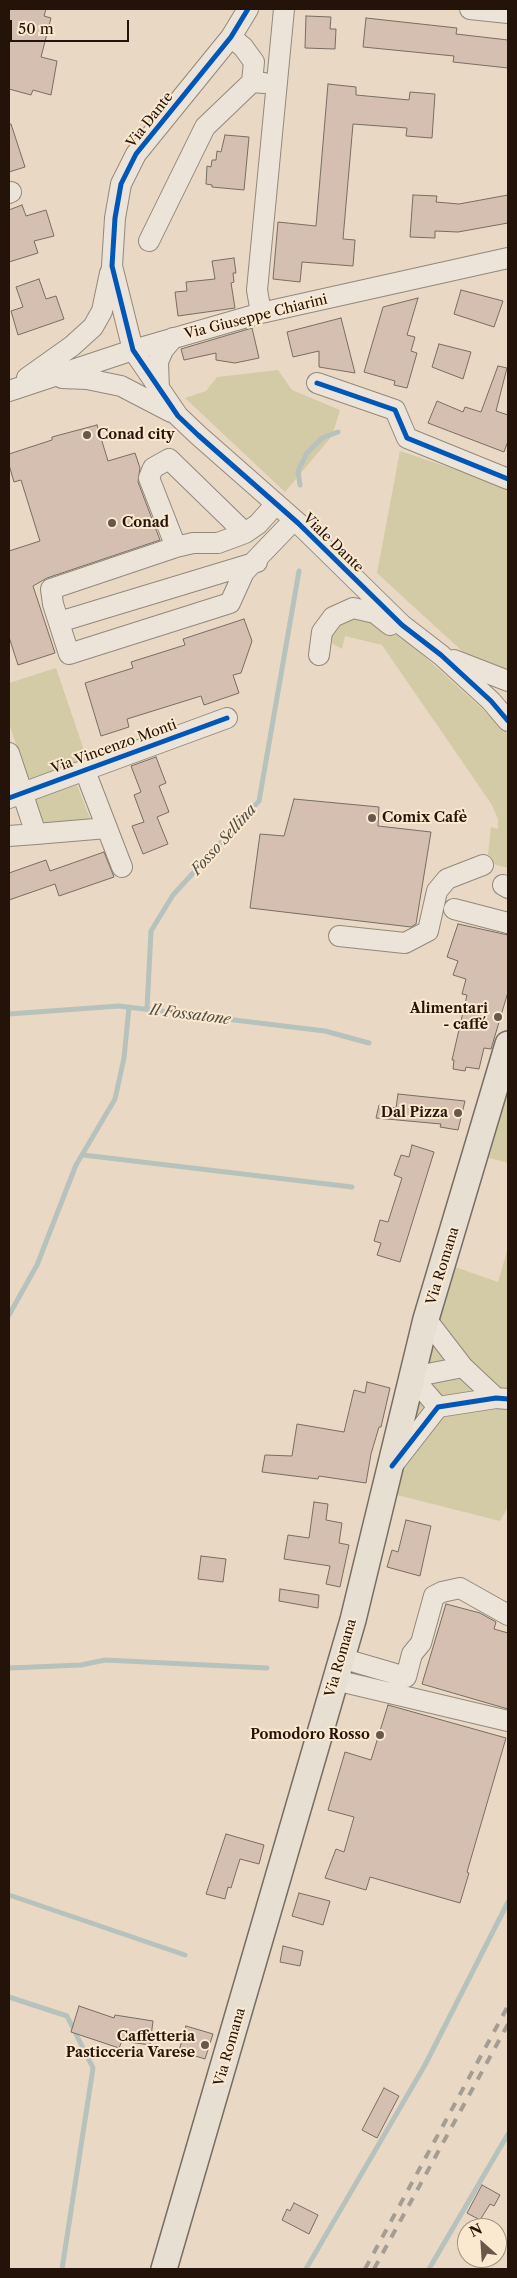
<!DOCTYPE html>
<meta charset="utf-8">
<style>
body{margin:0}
#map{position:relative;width:517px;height:2278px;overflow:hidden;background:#e9d9c4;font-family:"Libre Caslon Text",serif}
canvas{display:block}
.frame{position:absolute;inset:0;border:10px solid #231308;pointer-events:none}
.north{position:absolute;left:457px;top:2218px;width:50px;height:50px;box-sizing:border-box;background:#fae8cf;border:1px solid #a4937f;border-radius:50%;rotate:334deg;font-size:14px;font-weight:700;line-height:20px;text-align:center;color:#231308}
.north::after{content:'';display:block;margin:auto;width:18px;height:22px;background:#68584a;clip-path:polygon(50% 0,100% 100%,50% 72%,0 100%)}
.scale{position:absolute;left:10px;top:20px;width:119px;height:22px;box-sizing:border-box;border:2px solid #231308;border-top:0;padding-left:6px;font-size:15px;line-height:18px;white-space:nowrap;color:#231308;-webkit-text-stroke:4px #fae8cf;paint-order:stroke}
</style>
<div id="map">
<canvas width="517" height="2278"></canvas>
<div class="frame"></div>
<div class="north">N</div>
<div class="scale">50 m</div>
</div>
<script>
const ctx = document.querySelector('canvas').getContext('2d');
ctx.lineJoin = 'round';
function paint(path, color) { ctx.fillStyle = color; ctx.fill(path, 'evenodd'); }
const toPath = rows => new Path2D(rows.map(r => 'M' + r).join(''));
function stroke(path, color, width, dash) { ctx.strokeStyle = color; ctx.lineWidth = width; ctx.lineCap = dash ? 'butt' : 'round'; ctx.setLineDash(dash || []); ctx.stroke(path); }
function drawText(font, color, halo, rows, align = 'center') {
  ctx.font = font + ' "Libre Caslon Text",serif'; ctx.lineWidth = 4; ctx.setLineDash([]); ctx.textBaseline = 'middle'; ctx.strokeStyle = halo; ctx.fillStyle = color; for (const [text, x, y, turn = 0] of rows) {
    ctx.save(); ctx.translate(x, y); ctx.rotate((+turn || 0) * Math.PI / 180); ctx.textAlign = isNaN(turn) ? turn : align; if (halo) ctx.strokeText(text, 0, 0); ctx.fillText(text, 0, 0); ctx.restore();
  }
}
paint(toPath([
 [278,370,292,390,340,410,332,436,285,492,185,398,206,391,217,377],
 [400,451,508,487,508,670,474,662,377,573],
 [354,615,369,617,412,645,502,727,508,735,508,868,496,865,488,855,491,827,498,829,498,819,492,805,382,645,345,636,342,649,333,644,330,634,336,621],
 [56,668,87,759,35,779,27,778,9,723,9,683],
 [77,785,91,821,44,826,35,798],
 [508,1087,508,1163,489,1158],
 [508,1248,508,1507,500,1521,385,1492,412,1377,455,1267,498,1282]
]), '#d2cba5');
stroke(toPath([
 [300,485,298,471,307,453,322,438,338,432],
 [147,1009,151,931,173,895,259,801,299,571],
 [9,1014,119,1006,325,1031,369,1043],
 [83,1155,352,1187],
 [9,1315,37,1265,76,1165,115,1099,124,1058,129,1007],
 [9,1668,81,1665,105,1660,267,1668],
 [9,1895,185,1955],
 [9,1997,67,2016,93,2068,62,2269],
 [306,2269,425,2065,508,1902],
 [429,2269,508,2134]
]), '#b8c2bc', 5);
const building = toPath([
 [9,9,46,9,44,16,51,18,41,57,57,61,51,95,33,90,31,95,9,89,9,9],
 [306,16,331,17,330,29,336,29,335,49,305,48,306,16],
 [366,18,457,28,456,34,508,40,508,68,453,62,454,56,363,47,366,18],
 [328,84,356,87,356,95,409,100,410,92,435,94,432,138,406,136,407,128,353,124,343,239,355,240,353,266,302,262,300,282,273,279,278,222,316,226,328,84],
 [9,124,11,124,25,167,9,172,9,124],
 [225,135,249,137,244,190,212,187,212,185,206,184,207,166,211,167,212,160,216,160,217,151,221,152,225,135],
 [413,195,437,196,436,202,459,204,508,195,508,223,458,232,435,231,435,238,410,237,413,195],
 [22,205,26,216,46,210,54,236,34,241,38,253,9,262,9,210,22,205],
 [234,258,236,273,233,273,234,282,231,283,235,308,178,316,175,292,187,291,186,282,215,279,212,261,234,258],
 [39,279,46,299,56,296,64,319,18,335,11,311,23,307,16,287,39,279],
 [461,290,503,301,494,327,454,314,461,290],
 [418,298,407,335,415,337,411,351,417,353,407,388,394,385,395,381,364,372,383,307,418,298],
 [341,318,355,373,319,367,319,351,293,357,287,332,341,318],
 [252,328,259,358,235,363,216,360,216,353,184,360,181,349,252,328],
 [439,344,471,352,463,379,432,367,439,344],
 [498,366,507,368,496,411,508,415,508,441,504,452,428,423,437,401,463,412,465,407,481,412,498,366],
 [97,425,108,461,135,453,140,468,138,482,160,540,47,578,33,586,55,653,18,665,9,637,9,551,40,541,21,480,14,482,9,465,9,454,52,440,52,437,97,425],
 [244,619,252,641,241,673,233,675,239,693,204,705,201,696,127,719,129,727,101,736,85,683,133,668,131,662,185,645,183,639,244,619],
 [156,757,166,783,159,786,169,812,157,817,168,844,143,854,132,826,144,822,134,795,141,792,131,766,156,757],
 [294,799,379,807,378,826,431,832,416,924,411,927,250,908,260,834,284,836,294,799],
 [104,852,114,877,59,896,55,884,9,900,9,873,46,860,50,871,104,852],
 [458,924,508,935,508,992,491,1049,484,1048,479,1069,466,1067,465,1071,453,1069,454,1060,452,1060,467,995,462,994,466,979,453,975,458,961,447,957,458,924],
 [398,1094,465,1101,458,1130,440,1127,441,1124,376,1118,379,1105,396,1108,398,1094],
 [412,1145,434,1152,400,1262,377,1255,381,1243,374,1241,380,1220,388,1222,402,1178,394,1175,401,1155,409,1157,412,1145],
 [367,1382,390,1388,381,1427,379,1427,371,1454,366,1483,319,1476,318,1479,262,1472,265,1455,292,1456,297,1424,344,1432,354,1390,365,1393,367,1382],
 [314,1502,328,1504,326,1520,342,1523,339,1543,349,1545,340,1587,326,1584,330,1566,284,1559,288,1535,309,1538,314,1502],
 [406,1520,431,1526,420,1576,387,1567,392,1550,398,1552,406,1520],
 [201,1556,226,1559,223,1582,198,1579,201,1556],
 [280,1589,319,1595,318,1608,279,1601,280,1589],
 [446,1604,480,1613,496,1622,494,1629,508,1633,508,1709,422,1684,446,1604],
 [388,1705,506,1738,467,1872,469,1873,460,1903,370,1877,366,1890,325,1878,336,1849,344,1852,354,1817,328,1810,345,1752,371,1760,388,1705],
 [226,1834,264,1845,259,1864,240,1859,231,1888,228,1887,225,1899,206,1894,226,1834],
 [299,1893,330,1901,323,1925,292,1916,299,1893],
 [283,1946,303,1951,300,1966,280,1962,283,1946],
 [79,2006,114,2018,115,2015,153,2021,150,2045,122,2041,119,2048,71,2032,79,2006],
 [186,2026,213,2034,205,2059,179,2051,186,2026],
 [384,2088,399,2096,377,2138,362,2130,384,2088],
 [482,2185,500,2195,494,2206,490,2204,480,2220,467,2213,482,2185],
 [294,2203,318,2215,309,2234,282,2220,287,2209,290,2211,294,2203]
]);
paint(building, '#d5bfb0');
stroke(building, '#776d62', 1);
const minor = toPath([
 [248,9,231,37,136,154,121,184,115,218,112,266,133,350,178,416,198,435,298,523,402,625,441,655,491,701,508,721],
 [470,9,508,13],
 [231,37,243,47,254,62,252,82,264,83],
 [9,193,11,192],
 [149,241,205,127,252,82],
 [261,313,257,290,284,9],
 [27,378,72,346,93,327,102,311,110,273],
 [62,378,87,379,121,386,171,412],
 [317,383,395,410,407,438,508,479],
 [159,390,158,362,163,350,173,338],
 [9,391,133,350,261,313,508,258],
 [275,505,258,524,245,533,169,459,153,468,149,478,176,547,51,589,53,604,69,654,230,603,244,572,294,520],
 [176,547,193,543,218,543,245,533],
 [59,622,257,562],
 [319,655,322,632,333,617,353,608,375,613,390,625],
 [454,660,508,681],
 [9,753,36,834,9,836],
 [85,771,122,867],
 [9,798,227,718],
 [36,834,107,828],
 [503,885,508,888],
 [454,909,508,923],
 [339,936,405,943,428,931,437,891,447,879,483,865],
 [426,1319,463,1367,496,1398],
 [412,1377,463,1367],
 [412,1377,438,1407],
 [392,1466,438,1407,496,1398,508,1399],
 [341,1658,406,1677,412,1654,421,1643,434,1596,442,1592,460,1588,508,1615],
 [335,1680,508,1721]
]);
const major = toPath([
 [164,2269,353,1620,426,1319,508,1044]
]);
stroke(minor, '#93887b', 22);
stroke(major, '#776d62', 28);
stroke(minor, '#ece4d9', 20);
stroke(major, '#e8dfd3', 25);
stroke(toPath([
 [365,2269,508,2006],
 [374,2269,508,2024]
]), '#a49d94', 4, [9, 9]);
stroke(toPath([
 [248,9,231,37,136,154,121,184,115,218,112,266,133,350,178,416,198,435,298,523,402,625,441,655,491,701,508,721],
 [317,383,395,410,407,438,508,479],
 [9,798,227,718],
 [392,1466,438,1407,496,1398,508,1399]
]), '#0057b8', 5);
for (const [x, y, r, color] of [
 [87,435,5,"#68584a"],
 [112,523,5,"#68584a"],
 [372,818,5,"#68584a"],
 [498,1017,5,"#68584a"],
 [458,1113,5,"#68584a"],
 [380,1735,5,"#68584a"],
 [205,2045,5,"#68584a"]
]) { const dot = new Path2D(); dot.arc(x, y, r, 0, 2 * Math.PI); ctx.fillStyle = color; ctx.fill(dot); stroke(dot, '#fae8cf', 2); }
drawText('14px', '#231308', '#fae8cf', [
 ["Via Dante",150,120,-52],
 ["Via Giuseppe Chiarini",256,317,-14],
 ["Viale Dante",333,543,44],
 ["Via Vincenzo Monti",114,747,-20],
 ["Via Romana",443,1266,-73],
 ["Via Romana",341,1658,-74],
 ["Via Romana",230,2047,-74]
]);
drawText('bold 14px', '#231308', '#fae8cf', [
 ["Conad city",97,435,"left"],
 ["Conad",122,523,"left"],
 ["Comix Cafè",382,818,"left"],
 ["Alimentari",488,1009],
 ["- caffé",488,1025],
 ["Dal Pizza",448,1113],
 ["Pomodoro Rosso",370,1735],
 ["Caffetteria",195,2037],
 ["Pasticceria Varese",195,2053]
], 'right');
drawText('italic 15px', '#504d46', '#fae8cf', [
 ["Fosso Sellina",224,840,-48],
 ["Il Fossatone",190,1015,7]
]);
</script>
